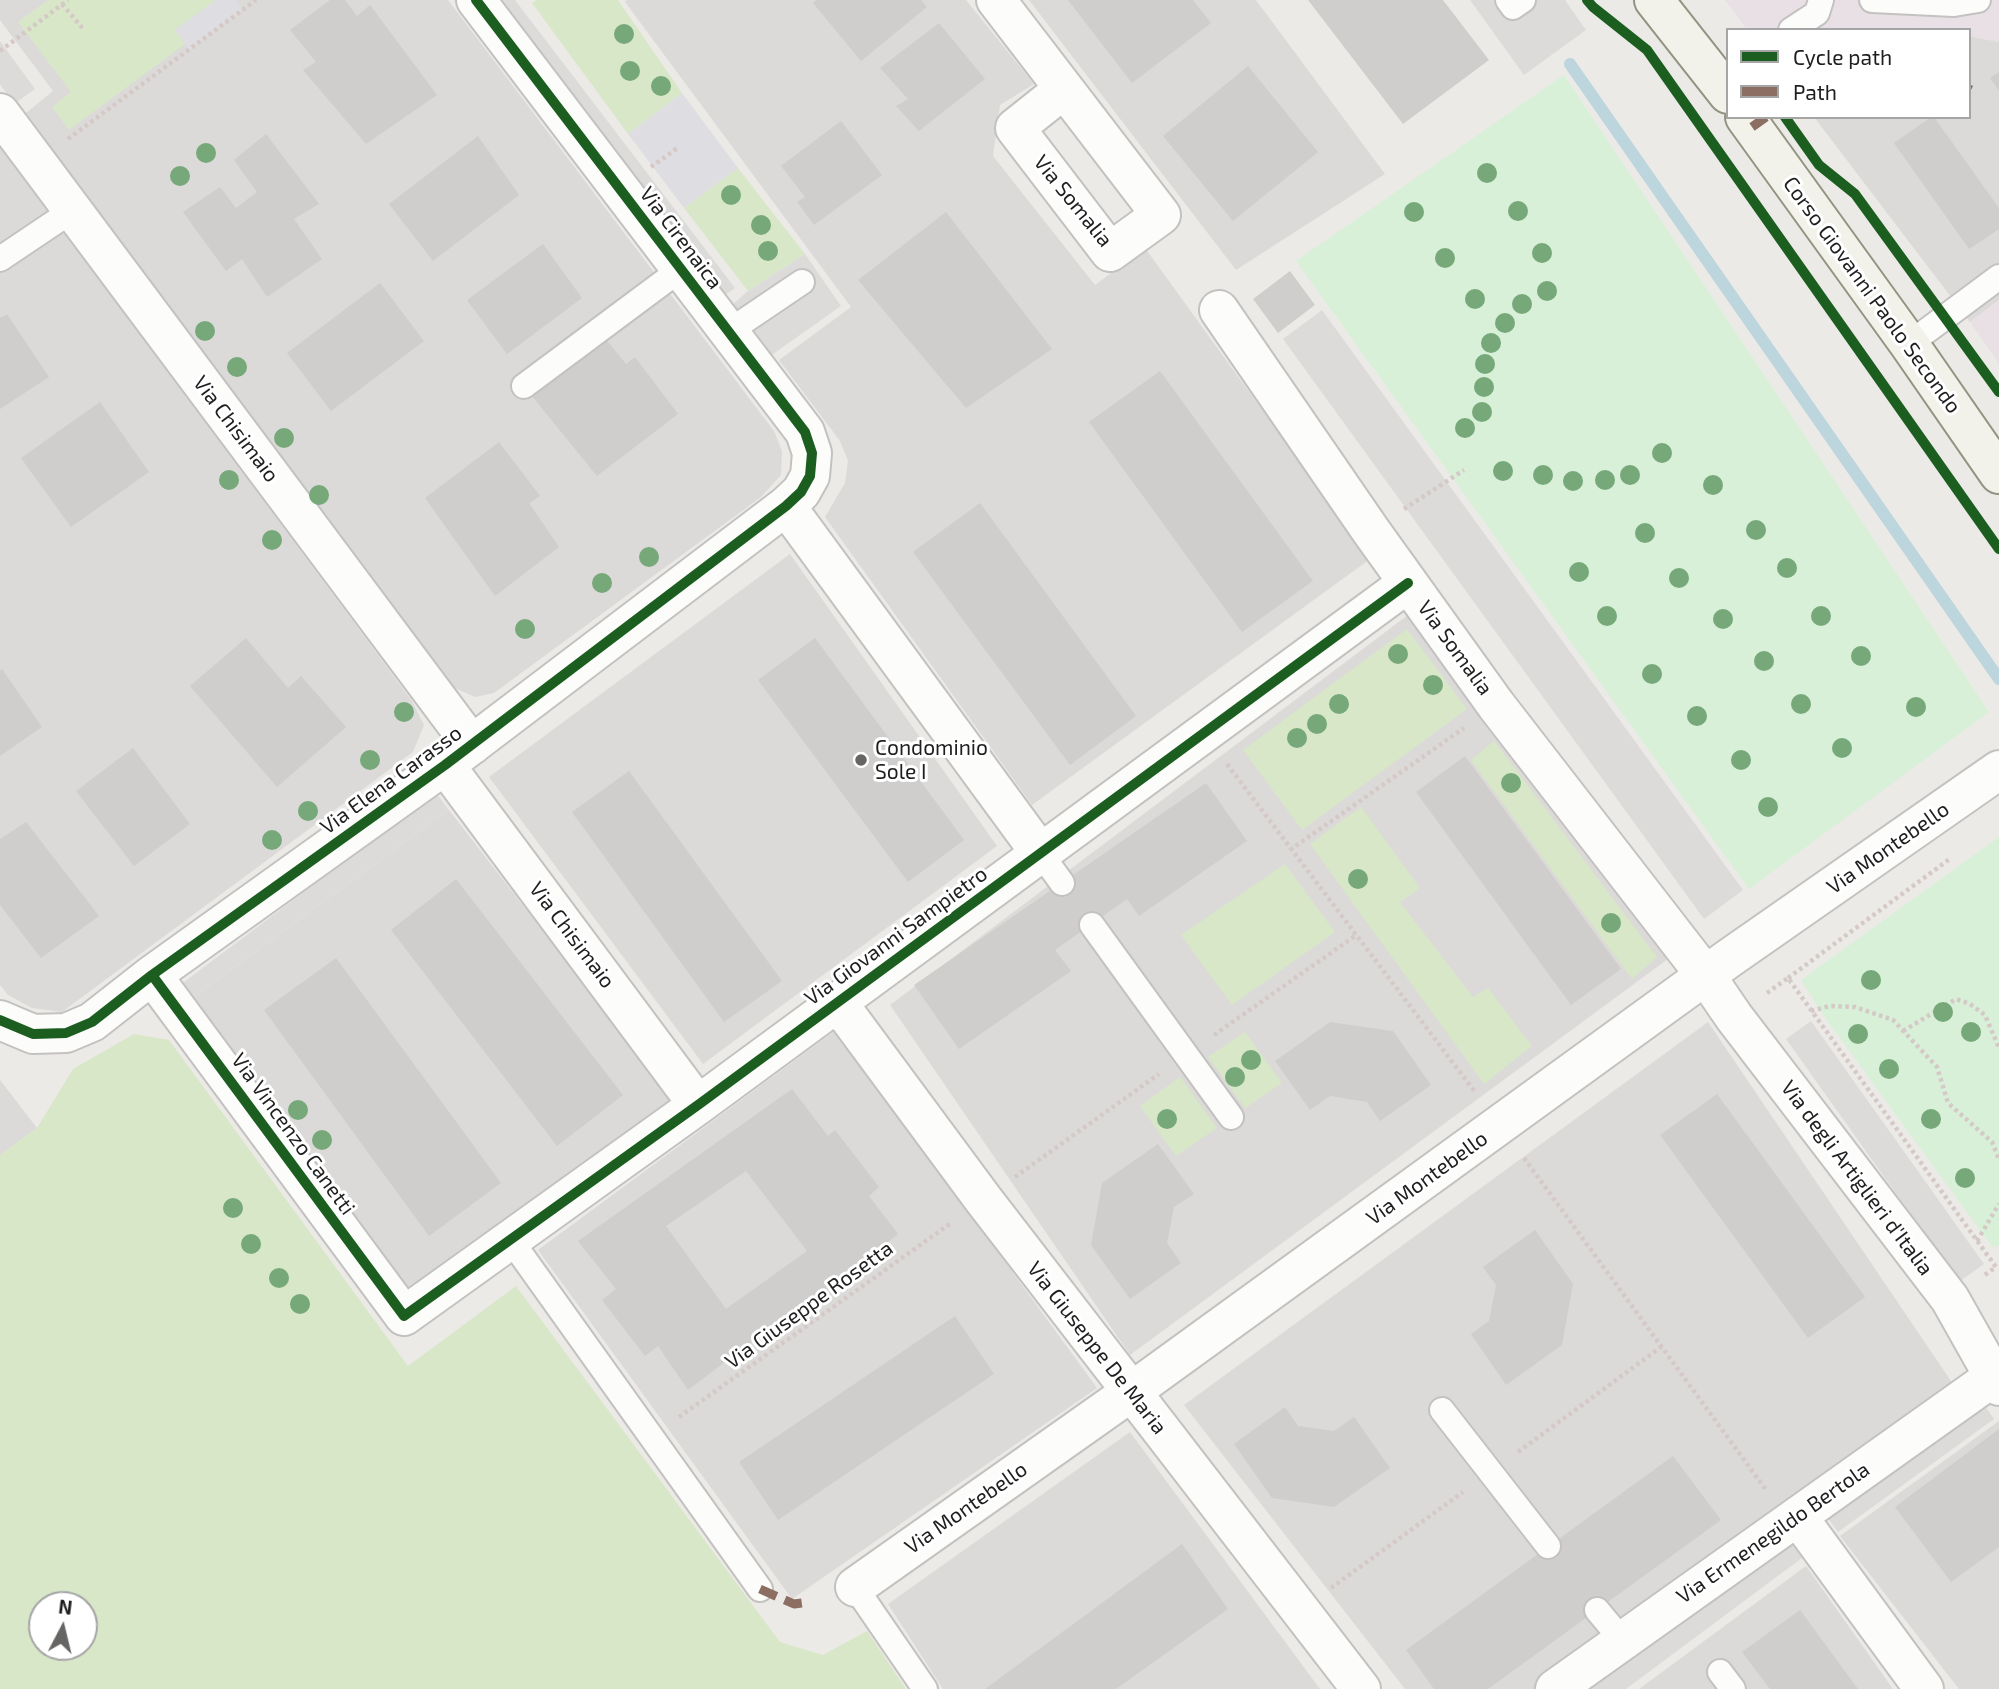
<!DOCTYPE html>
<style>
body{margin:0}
#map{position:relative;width:1999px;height:1689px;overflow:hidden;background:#eceae7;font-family:"Exo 2",sans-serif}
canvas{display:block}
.legend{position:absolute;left:1726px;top:28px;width:245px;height:91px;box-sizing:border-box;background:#fff;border:2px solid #a5a5a5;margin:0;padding:9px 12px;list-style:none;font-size:21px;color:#1e1e1e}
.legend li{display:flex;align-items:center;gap:14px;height:35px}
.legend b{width:35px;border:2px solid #a5a5a5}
.north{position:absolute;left:28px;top:1591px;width:70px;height:70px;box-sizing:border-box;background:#fff;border:2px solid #a5a5a5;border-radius:50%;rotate:7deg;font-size:19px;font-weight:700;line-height:28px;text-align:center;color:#1e1e1e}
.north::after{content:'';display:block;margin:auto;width:24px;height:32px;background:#666564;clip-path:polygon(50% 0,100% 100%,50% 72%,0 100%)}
</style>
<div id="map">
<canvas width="1999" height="1689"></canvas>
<ul class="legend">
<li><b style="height:9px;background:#1b5e20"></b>Cycle path</li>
<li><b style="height:9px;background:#8d6e63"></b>Path</li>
</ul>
<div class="north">N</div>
</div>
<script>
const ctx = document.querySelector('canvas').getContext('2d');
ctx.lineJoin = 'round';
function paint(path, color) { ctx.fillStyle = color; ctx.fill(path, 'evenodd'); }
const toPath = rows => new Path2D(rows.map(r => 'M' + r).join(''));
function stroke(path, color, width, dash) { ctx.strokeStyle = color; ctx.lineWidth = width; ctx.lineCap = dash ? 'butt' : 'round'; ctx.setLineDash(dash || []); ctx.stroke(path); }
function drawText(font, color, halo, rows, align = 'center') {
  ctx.font = font + ' "Exo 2",sans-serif'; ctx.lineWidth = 6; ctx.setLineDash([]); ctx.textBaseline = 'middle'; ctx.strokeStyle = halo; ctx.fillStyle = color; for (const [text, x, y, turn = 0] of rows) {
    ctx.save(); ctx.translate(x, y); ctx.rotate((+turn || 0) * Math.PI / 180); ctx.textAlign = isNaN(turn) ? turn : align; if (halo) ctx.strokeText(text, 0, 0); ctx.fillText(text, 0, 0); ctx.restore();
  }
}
paint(toPath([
 [0,0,448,0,774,431,782,451,781,475,761,497,494,693,475,697,448,685,26,113,53,91,0,20],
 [627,0,966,0,1034,84,1000,105,993,156,1095,285,1145,248,1370,559,1032,805,825,517,845,483,848,461,840,441,779,360,851,307,625,2],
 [1029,0,1256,0,1385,174,1236,270],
 [1969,36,1999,42,1999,300,1970,322,1814,117,1969,117],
 [0,146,412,701,424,725,413,752,62,1012,32,1008,8,995,0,985],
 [790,554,997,846,703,1064,489,777],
 [1408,615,1668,959,1130,1355,890,1005],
 [449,810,673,1099,409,1289,190,1000],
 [1708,1022,1953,1384,1538,1689,1405,1689,1184,1405],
 [836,1030,1097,1388,792,1599,538,1250],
 [0,1080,37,1128,0,1155],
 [1999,1421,1999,1689,1959,1689,1840,1536],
 [1130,1432,1320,1689,943,1689,888,1604],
 [1806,1566,1893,1689,1639,1689]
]), '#dbdad8');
paint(toPath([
 [1725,0,1999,0,1999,42,1969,36,1969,30,1747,30],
 [1999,300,1999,364,1970,322]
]), '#e9e0e5');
paint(toPath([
 [48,0,216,0,175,30,185,44,69,130,52,107,71,92,18,22],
 [537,0,618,0,682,93,628,134,532,3],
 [738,168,805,254,748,291,684,208],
 [1407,629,1467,709,1302,830,1243,750],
 [1494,741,1657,957,1632,979,1471,760],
 [1361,807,1420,888,1400,902,1473,997,1488,988,1532,1046,1484,1084,1310,844],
 [1285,864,1335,932,1232,1005,1181,935],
 [1245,1032,1282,1083,1245,1108,1208,1057],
 [134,1034,169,1040,408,1366,516,1286,780,1642,823,1655,867,1631,906,1689,0,1689,0,1155,37,1128,73,1069],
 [42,1605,84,1605,84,1647,42,1647],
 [1180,1077,1217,1128,1176,1156,1140,1106]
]), '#d8e7c8');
paint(toPath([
 [1564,75,1989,712,1749,889,1296,261],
 [1999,837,1999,1245,1993,1248,1824,1016,1801,980]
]), '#d7f0d7');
paint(toPath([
 [500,0,515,0,735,288,725,295],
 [1470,0,1565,0,1586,30,1524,75],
 [0,41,35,89,14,104,0,84],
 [805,254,841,306,766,359,726,310,748,291],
 [1322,310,1743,890,1704,919,1283,339],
 [436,793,449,810,190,1000,180,985],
 [1811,1021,1984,1264,1959,1282,1786,1039],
 [1980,1399,1994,1419,1838,1532,1824,1513],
 [1787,1538,1802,1558,1626,1689,1581,1689]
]), '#dcdbda');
paint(toPath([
 [216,0,236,0,243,9,189,50,175,30],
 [682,93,738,168,684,208,628,134]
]), '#dedde1');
stroke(toPath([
 [1570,64,1999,679]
]), '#bdd5dc', 12);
paint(toPath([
 [330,0,345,0,357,16,370,5,437,95,366,144,303,70,316,62,290,30],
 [816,0,921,0,927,7,861,61,813,3],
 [1068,0,1193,0,1211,23,1132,83],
 [1308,0,1443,0,1489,60,1403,124],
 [939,23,985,79,919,131,896,106,908,99,880,68],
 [1248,66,1318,152,1233,221,1163,136],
 [1999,72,1999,91,1990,78],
 [1931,117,1934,117,1999,208,1999,229,1969,249,1894,143],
 [841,121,882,175,814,225,797,202,805,197,781,166],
 [266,134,319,204,294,219,322,259,267,297,242,259,226,271,183,212,220,187,236,208,257,192,234,160],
 [478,136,519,195,433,261,389,204],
 [946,212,1052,349,966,408,858,280],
 [543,244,582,298,507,354,467,300],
 [1290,271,1315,305,1278,333,1253,299],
 [380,283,424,341,331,411,287,353],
 [7,314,49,377,0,409,0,318],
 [604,337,626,364,635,357,678,414,597,476,531,395],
 [1160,371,1313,581,1242,632,1089,422],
 [100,402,149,472,71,527,21,458],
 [499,442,540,496,529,503,559,547,495,596,425,498],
 [980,503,1136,716,1070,765,913,552],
 [246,638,288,688,301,676,346,727,277,787,190,686],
 [815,638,964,840,908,882,758,680],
 [2,669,42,727,0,756,0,671],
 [133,748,190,824,134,866,76,791],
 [1465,756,1621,969,1571,1005,1416,792],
 [629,771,782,981,724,1022,572,812],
 [1206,783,1247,841,1139,916,1127,899,1055,950,1071,971,959,1049,914,985],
 [26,822,99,916,41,958,0,905,0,839],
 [456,879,623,1095,557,1146,391,930],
 [336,958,501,1183,429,1236,264,1010],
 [1330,1022,1393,1031,1431,1085,1380,1121,1367,1102,1330,1096,1310,1110,1275,1061],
 [792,1089,828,1136,835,1130,879,1187,869,1196,898,1234,832,1286,750,1343,688,1390,658,1346,645,1356,602,1300,616,1289,578,1241],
 [746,1171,807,1251,726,1309,666,1226],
 [1717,1094,1865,1297,1808,1338,1660,1135],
 [1158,1144,1194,1194,1174,1207,1167,1243,1181,1263,1130,1299,1091,1245,1102,1183],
 [1535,1230,1573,1284,1562,1345,1506,1385,1471,1334,1489,1321,1496,1285,1483,1267],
 [955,1316,994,1374,778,1520,739,1462],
 [1285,1407,1298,1426,1334,1431,1354,1417,1390,1468,1334,1507,1272,1498,1234,1444],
 [1999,1429,1999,1547,1951,1582,1895,1507],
 [1673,1456,1721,1520,1488,1689,1434,1689,1406,1650],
 [1182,1544,1228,1609,1116,1689,985,1689],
 [1800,1610,1858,1689,1770,1689,1742,1652]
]), '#d0cecc');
const lane = toPath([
 [1508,0,1513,7,1523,0],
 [1872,0,1954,4,1978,0],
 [1791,30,1817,13,1821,0],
 [0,259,73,210],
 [728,332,802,282],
 [1909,344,1999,277],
 [524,386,681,269],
 [1041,854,1062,883],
 [1092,925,1231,1117],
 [510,1239,760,1589],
 [1442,1410,1548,1546],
 [855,1587,925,1689],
 [1597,1610,1622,1640],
 [1720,1672,1733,1689]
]);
const street = toPath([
 [996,0,1161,215,1110,252,1015,128,1064,89],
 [0,113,472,745],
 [1219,310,1371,531,1496,705,1706,976,1734,1017,1950,1299,1999,1386],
 [786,506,1041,854],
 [445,765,698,1105],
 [152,975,404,1316,698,1105,1408,583],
 [838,1003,983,1199,1361,1689],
 [0,1020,33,1034,66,1033,92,1022,152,975,445,765,786,506,801,492,810,476,812,453,805,432,476,0],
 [1798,1517,1924,1689],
 [855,1587,1131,1392,1728,959,1999,770],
 [1555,1689,1992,1378]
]);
const secondary = toPath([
 [1654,0,1728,94],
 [1745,117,1909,344,1999,474]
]);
stroke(lane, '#c3c2c1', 28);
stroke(street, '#c3c2c1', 42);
stroke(secondary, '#929481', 42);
stroke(toPath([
 [62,4,84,30],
 [0,51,68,0],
 [68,139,256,0],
 [651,167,679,147],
 [1404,509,1464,470],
 [1227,764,1475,1092],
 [1290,850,1464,728],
 [1788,978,1951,858],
 [1767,993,1788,978,1996,1267,1982,1277],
 [1811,1011,1830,1006,1855,1007,1893,1020,1937,1067,1948,1103,1992,1142,1999,1159],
 [1903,1031,1956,999,1970,1004,1985,1015,1999,1048],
 [1214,1035,1355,936],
 [1524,1158,1766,1490],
 [1015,1177,1159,1074],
 [1977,1241,1999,1204],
 [679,1417,951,1223],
 [1518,1452,1661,1347],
 [1331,1588,1463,1492]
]), '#d5c9c7', 4.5, [3.5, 3.5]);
stroke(lane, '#fcfcfb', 24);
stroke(street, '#fcfcfb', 38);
stroke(secondary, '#f2f2eb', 38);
stroke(toPath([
 [1969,89,1971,90],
 [1752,127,1766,117],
 [760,1589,794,1604,809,1602]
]), '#8d6e63', 9, [18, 9]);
stroke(toPath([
 [1587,0,1593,7,1647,50,1999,549],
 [1785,117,1819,165,1855,194,1999,392],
 [152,975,404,1316,698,1105,1408,583],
 [0,1020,33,1034,66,1033,92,1022,152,975,445,765,786,506,801,492,810,476,812,453,805,432,476,0]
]), '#1b5e20', 10);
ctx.fillStyle = '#76a879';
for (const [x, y] of [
 [624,34],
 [630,71],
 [661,86],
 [206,153],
 [1487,173],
 [180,176],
 [731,195],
 [1518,211],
 [1414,212],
 [761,225],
 [768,251],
 [1542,253],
 [1445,258],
 [1547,291],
 [1475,299],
 [1522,304],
 [1505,323],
 [205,331],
 [1491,343],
 [1485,364],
 [237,367],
 [1484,387],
 [1482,412],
 [1465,428],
 [284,438],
 [1662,453],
 [1503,471],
 [1543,475],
 [1630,475],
 [229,480],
 [1605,480],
 [1573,481],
 [1713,485],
 [319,495],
 [1756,530],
 [1645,533],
 [272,540],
 [649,557],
 [1787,568],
 [1579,572],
 [1679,578],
 [602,583],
 [1607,616],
 [1821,616],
 [1723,619],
 [525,629],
 [1398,654],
 [1861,656],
 [1764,661],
 [1652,674],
 [1433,685],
 [1339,704],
 [1801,704],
 [1916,707],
 [404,712],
 [1697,716],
 [1317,724],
 [1297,738],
 [1842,748],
 [370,760],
 [1741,760],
 [1511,783],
 [1768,807],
 [308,811],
 [272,840],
 [1358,879],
 [1611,923],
 [1871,980],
 [1943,1012],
 [1971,1032],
 [1858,1034],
 [1251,1060],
 [1889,1069],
 [1235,1077],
 [298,1110],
 [1167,1119],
 [1931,1119],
 [322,1140],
 [1965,1178],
 [233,1208],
 [251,1244],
 [279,1278],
 [300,1304]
]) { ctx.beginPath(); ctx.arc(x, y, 10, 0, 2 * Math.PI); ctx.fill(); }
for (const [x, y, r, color] of [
 [861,760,7,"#666564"]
]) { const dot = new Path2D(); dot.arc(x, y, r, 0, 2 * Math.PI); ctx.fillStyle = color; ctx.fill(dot); stroke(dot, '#fff', 2.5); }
drawText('21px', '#1e1e1e', '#fff', [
 ["Via Somalia",1073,201,51],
 ["Via Cirenaica",681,238,53],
 ["Corso Giovanni Paolo Secondo",1872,295,54],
 ["Via Chisimaio",236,429,53],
 ["Via Somalia",1455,648,54],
 ["Via Elena Carasso",391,780,-36],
 ["Via Montebello",1888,848,-35],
 ["Via Chisimaio",572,935,53],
 ["Via Giovanni Sampietro",896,936,-36],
 ["Via Vincenzo Canetti",293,1134,54],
 ["Via Montebello",1427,1178,-36],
 ["Via degli Artiglieri d'Italia",1857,1178,53],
 ["Via Giuseppe Rosetta",809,1305,-36],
 ["Via Giuseppe De Maria",1097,1348,52],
 ["Via Montebello",966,1508,-35],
 ["Via Ermenegildo Bertola",1773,1533,-35]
]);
drawText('21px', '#1e1e1e', '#fff', [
 ["Condominio",875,748],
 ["Sole I",875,772]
], 'left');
</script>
